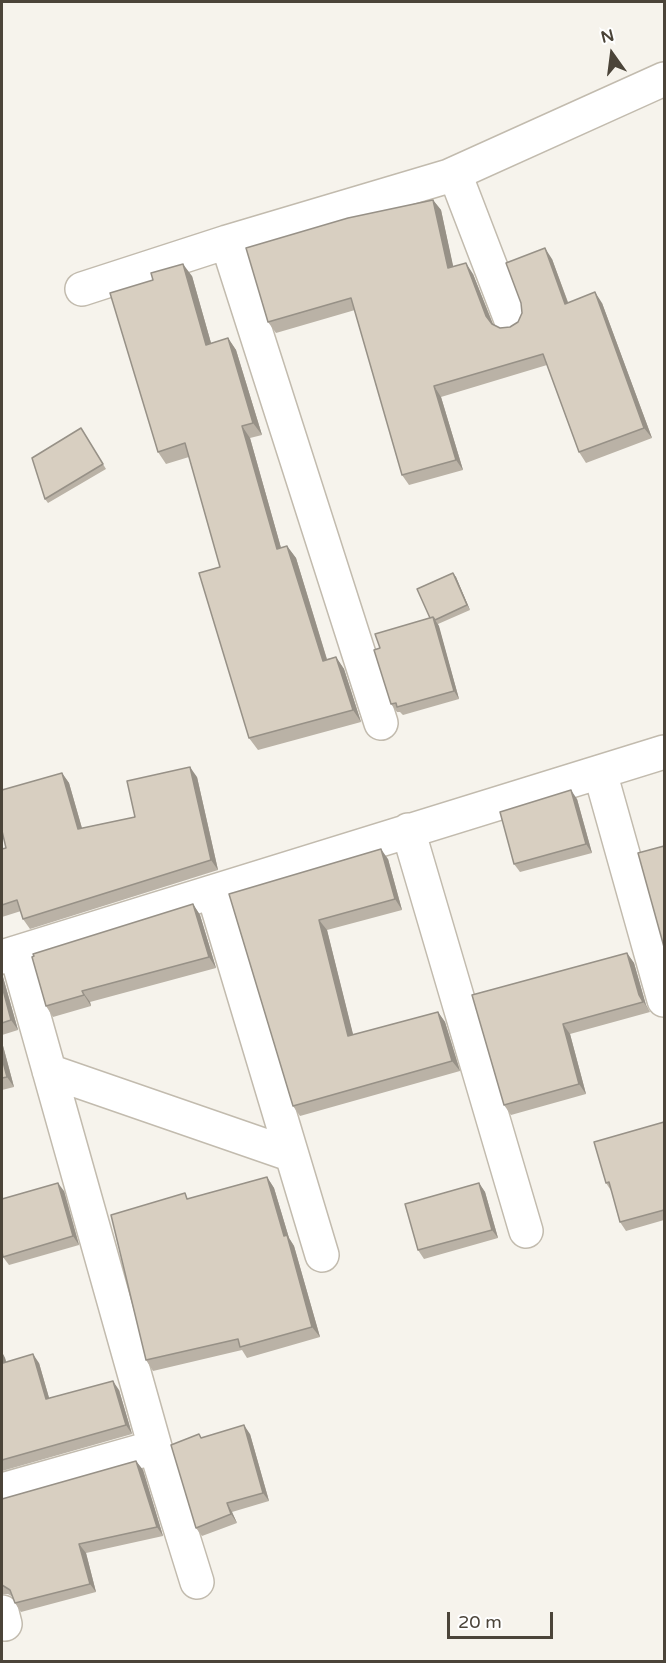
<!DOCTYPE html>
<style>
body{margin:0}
#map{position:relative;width:666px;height:1663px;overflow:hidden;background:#f6f3ec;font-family:"Varela Round",sans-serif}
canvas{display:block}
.frame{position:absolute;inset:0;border:3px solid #4b4439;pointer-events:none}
.north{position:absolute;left:582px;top:24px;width:60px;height:60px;-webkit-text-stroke:4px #fff;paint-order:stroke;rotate:346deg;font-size:16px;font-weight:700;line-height:24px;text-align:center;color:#4b4439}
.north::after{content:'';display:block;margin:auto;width:21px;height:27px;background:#4b4439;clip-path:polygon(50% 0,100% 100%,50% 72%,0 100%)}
.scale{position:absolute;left:447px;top:1612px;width:106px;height:27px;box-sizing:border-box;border:3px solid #4b4439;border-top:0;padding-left:8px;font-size:18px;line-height:21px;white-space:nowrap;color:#4b4439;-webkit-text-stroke:4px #fff;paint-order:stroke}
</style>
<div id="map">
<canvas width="666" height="1663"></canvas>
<div class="frame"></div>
<div class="north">N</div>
<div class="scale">20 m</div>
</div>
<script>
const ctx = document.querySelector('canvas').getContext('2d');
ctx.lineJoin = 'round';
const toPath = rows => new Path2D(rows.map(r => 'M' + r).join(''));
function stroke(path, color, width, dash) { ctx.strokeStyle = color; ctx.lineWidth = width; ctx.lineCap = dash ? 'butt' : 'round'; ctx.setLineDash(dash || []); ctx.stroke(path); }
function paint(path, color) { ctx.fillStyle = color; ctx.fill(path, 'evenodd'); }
const minor = toPath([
 [455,174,511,320],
 [82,289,227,242],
 [381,723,227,242,449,176,664,79],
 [600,772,664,1000],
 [408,830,526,1231],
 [213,892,322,1255],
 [2,957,664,752],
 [49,1071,292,1155],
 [155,1447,197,1582],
 [2,1490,155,1447,16,953],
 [2,1612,5,1624]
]);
stroke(minor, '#c2bbae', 36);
stroke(minor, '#fff', 33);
paint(toPath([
 [433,200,441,210,453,267,473,274,493,324,500,328,510,327,518,322,552,259,568,302,602,303,652,438,586,463,579,452,547,365,441,397,463,470,409,485,402,475,355,310,276,333,268,322],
 [192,276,211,343,228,338,236,350,262,435,250,438,281,548,287,546,296,558,327,659,336,657,344,669,361,722,258,750,249,738,220,567,189,457,166,464,158,452],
 [81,428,106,469,48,503,45,499],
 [453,573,456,577,470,610,438,624,459,699,403,715,400,712,397,712,391,704,380,648,430,618],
 [62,773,69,783,82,828,135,817,197,777,218,870,30,929,23,919,21,911,2,917,2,849,6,848],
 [577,799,592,853,520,872,514,864],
 [388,859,402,910,327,930,353,1035,438,1012,445,1022,460,1071,300,1116,293,1106,229,894],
 [193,904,200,915,216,968,90,1002,91,1006,53,1017,46,1006],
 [627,953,634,963,646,1005,650,1012,570,1034,586,1094,511,1115,504,1105,472,995],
 [2,974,3,977,18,1030,2,1035],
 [2,1042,14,1087,2,1090],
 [664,1122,664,1220,626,1231,620,1222,612,1192,606,1183],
 [267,1177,274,1188,289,1238,294,1246,320,1337,247,1358,242,1350,153,1371,146,1360,189,1199],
 [479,1183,485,1192,498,1238,424,1259,418,1250],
 [64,1191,79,1245,9,1265,3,1257],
 [2,1352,5,1358,6,1362,39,1363,49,1398,119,1390,132,1434,2,1471],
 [250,1434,269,1501,232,1512,237,1523,202,1536,196,1528,202,1437],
 [136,1461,143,1470,163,1536,86,1553,96,1592,21,1612,15,1603,13,1597,8,1594,2,1594,2,1499]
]), '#bab2a6');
paint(toPath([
 [433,200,441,210,456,279,448,268],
 [545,248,552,259,572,314,565,304],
 [466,263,473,274,494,327,486,316],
 [183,264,192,276,215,357,206,345],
 [595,292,602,303,652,438,644,428],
 [228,338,236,350,262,435,253,423],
 [434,386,441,397,463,470,456,460],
 [242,426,250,438,285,562,277,549],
 [287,546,296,558,331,673,323,661],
 [453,573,456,577,470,610,467,605],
 [433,617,439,626,459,699,454,691],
 [336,657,344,669,361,722,353,710],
 [190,767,197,777,218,870,211,860],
 [62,773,69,783,85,839,78,829],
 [571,790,577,799,592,853,586,844],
 [381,849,388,859,402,910,395,899],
 [193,904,200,915,216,968,209,957],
 [319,920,327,930,356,1046,348,1036],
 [627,953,634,963,646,1005,650,1012,639,995],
 [2,974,3,977,18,1030,11,1020,2,986],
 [82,991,90,1002,91,1006,84,995],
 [438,1012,445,1022,460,1071,452,1061],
 [563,1024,570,1034,586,1094,579,1084],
 [2,1042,14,1087,7,1077,2,1058],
 [267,1177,274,1188,289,1238,294,1246,320,1337,312,1327,284,1236],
 [58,1183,64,1191,79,1245,73,1236],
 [479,1183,485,1192,498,1238,492,1230],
 [2,1352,5,1358,9,1372,3,1363],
 [33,1354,39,1363,52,1408,46,1399],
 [113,1381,119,1390,132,1434,126,1425],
 [244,1425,250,1434,269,1501,263,1493],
 [136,1461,143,1470,163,1536,157,1527],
 [227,1503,232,1512,237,1523,231,1514],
 [79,1544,86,1553,96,1592,90,1584]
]), '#979187');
const building = toPath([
 [433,200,448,268,466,263,486,316,492,324,500,328,510,327,518,322,522,313,521,303,506,263,545,248,565,304,595,292,644,428,579,452,543,354,434,386,456,460,402,475,351,298,268,322,246,248,348,218,433,200],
 [183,264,206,345,228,338,253,423,242,426,277,549,287,546,323,661,336,657,353,710,249,738,199,573,220,567,185,443,158,452,110,293,153,280,151,273,183,264],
 [81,428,103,464,45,499,32,458,81,428],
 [453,573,467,605,435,620,433,617,430,618,417,589,453,573],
 [433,617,454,691,397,707,396,703,391,704,374,650,380,648,375,634,433,617],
 [190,767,211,860,23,919,17,900,2,905,2,849,6,848,2,831,2,790,62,773,78,829,135,817,127,781,190,767],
 [571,790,586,844,514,864,500,812,571,790],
 [664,846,664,947,638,853,664,846],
 [381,849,395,899,319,920,348,1036,438,1012,452,1061,293,1106,229,894,381,849],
 [193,904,209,957,82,991,84,995,46,1006,32,957,34,956,33,954,193,904],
 [627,953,639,995,643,1002,563,1024,579,1084,504,1105,472,995,627,953],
 [2,986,11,1020,2,1023,2,986],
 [2,1058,7,1077,2,1078,2,1058],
 [664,1122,664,1210,620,1222,609,1182,606,1183,594,1142,664,1122],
 [267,1177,284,1236,287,1235,312,1327,240,1347,238,1339,146,1360,111,1215,185,1193,187,1199,267,1177],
 [58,1183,73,1236,3,1257,2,1252,2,1199,58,1183],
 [479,1183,492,1230,418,1250,405,1204,479,1183],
 [33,1354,46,1399,113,1381,126,1425,2,1460,2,1358,3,1363,33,1354],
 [244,1425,263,1493,227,1503,231,1514,196,1528,171,1445,199,1434,201,1438,244,1425],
 [136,1461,157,1527,79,1544,90,1584,15,1603,10,1590,2,1585,2,1499,136,1461]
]);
paint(building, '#d8cfc1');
stroke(building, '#979187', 1.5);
</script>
